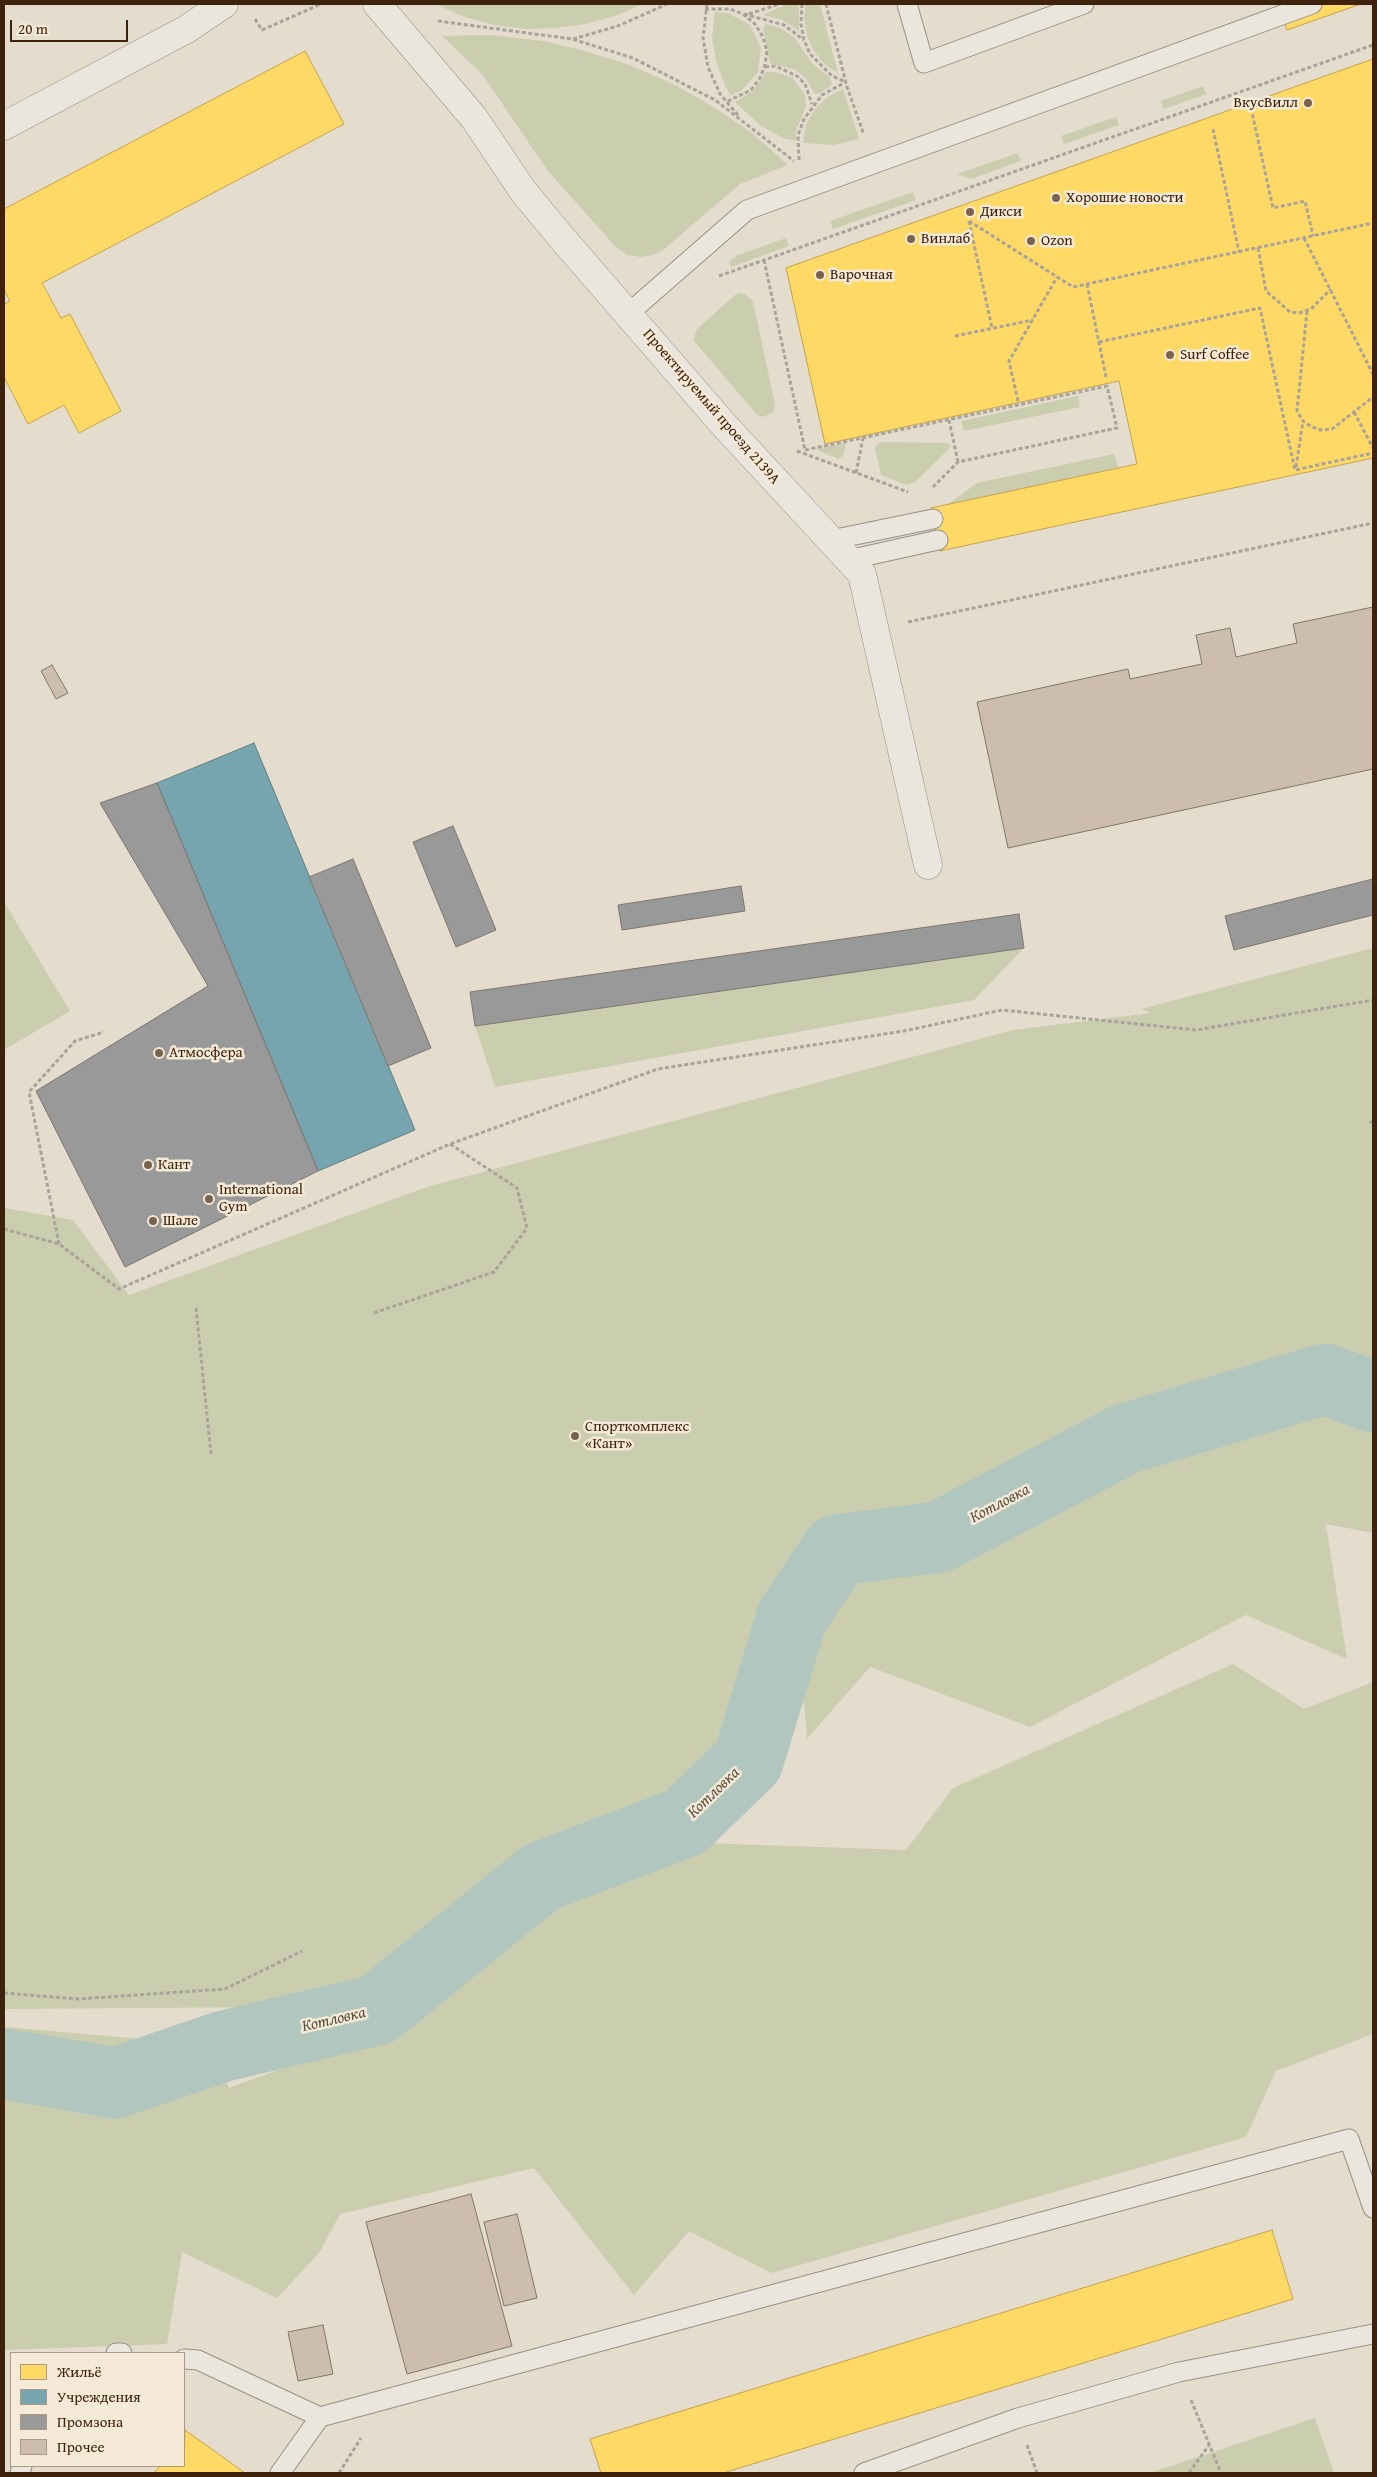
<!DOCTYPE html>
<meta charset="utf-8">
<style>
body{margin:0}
#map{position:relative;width:1377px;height:2477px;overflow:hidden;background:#e4dccc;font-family:"Gentium Book Plus",serif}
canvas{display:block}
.frame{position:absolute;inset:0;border:5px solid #3f220b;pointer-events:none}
.legend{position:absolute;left:10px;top:2352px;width:175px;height:115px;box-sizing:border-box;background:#f4ead7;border:1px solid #ac9a85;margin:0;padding:6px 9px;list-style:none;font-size:15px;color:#3f220b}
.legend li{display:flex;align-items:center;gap:10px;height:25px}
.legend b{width:25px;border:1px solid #ac9a85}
.scale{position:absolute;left:10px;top:20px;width:118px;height:22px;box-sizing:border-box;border:2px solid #3f220b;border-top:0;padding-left:6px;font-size:15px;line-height:18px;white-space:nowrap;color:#3f220b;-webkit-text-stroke:4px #f4ead7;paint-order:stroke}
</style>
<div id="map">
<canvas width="1377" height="2477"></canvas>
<div class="frame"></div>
<ul class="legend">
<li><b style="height:14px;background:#ffd966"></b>Жильё</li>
<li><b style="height:14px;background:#76a5af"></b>Учреждения</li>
<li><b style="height:14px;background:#999"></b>Промзона</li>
<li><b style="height:14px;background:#ccbdad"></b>Прочее</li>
</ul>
<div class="scale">20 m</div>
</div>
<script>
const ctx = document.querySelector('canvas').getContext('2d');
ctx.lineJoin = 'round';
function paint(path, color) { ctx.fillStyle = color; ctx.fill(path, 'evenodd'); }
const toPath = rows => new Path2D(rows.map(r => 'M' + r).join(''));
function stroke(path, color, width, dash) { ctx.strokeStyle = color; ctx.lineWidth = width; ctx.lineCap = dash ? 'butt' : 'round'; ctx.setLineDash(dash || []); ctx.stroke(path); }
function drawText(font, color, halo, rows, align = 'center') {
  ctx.font = font + ' "Gentium Book Plus",serif'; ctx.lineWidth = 5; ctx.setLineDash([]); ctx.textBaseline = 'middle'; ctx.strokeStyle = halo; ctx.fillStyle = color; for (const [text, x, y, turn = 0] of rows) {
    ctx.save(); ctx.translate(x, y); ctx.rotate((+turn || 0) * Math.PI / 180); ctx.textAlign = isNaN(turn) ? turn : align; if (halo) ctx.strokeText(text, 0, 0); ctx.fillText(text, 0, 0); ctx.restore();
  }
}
paint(toPath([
 [643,4,615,16,585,24,555,28,525,29,494,25,465,17,437,5],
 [787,4,799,4,799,31,782,20,763,15],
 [806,4,820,4,838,73,824,64,814,51,807,36,804,19],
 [715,12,728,13,750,25,761,48,758,72,742,90,731,95,726,88,717,64,712,39],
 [767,24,780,28,795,38,812,63,830,78,832,85,820,93,815,94,806,79,796,70,770,63,763,28],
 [489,35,543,41,582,50,627,64,671,83,712,106,752,133,788,165,740,184,663,250,653,255,641,257,627,255,615,246,548,171,482,74,442,36],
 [766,72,775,72,792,77,805,95,806,106,796,131,796,141,783,138,761,126,735,102,753,91],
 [1203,86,1206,94,1164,109,1161,101],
 [843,89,859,139,834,145,803,143,806,125,814,110,827,97],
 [1116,117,1119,125,1064,144,1061,136],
 [1018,153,1021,161,971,179,957,174],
 [913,192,916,200,833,229,830,221],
 [786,238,789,246,731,267,729,262,738,255],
 [740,293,745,294,753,301,775,405,774,412,763,417,757,415,694,341,696,330,735,295],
 [1078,396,1080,407,964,431,961,421],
 [882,442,946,443,951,445,948,450,915,482,907,485,881,475,875,449,877,444],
 [846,443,843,456,838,459,816,449],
 [1114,454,1118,468,947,505,977,483],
 [4,902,70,1011,4,1050],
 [1024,948,974,1000,495,1087,475,1026],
 [1373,948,1373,1533,1326,1524,1347,1659,1246,1615,1030,1727,870,1667,807,1739,802,1675,673,1842,906,1850,953,1788,1233,1664,1304,1709,1373,1682,1373,2034,1276,2071,1246,2137,772,2273,689,2231,634,2295,534,2168,340,2214,319,2253,277,2298,182,2252,167,2344,4,2350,4,2027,211,2045,229,2088,408,2022,537,1924,285,2007,4,2009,4,1208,73,1220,129,1295,427,1187,1013,1030,1151,1013,1141,1009],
 [1315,2418,1334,2473,1150,2473]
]), '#caceae');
const homes = toPath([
 [1278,4,1361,4,1287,30,1278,4],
 [305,51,344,124,42,283,61,318,70,314,121,411,79,433,64,405,28,424,4,377,4,304,10,301,4,290,4,209,305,51],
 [1373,59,1373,458,940,551,931,508,1137,464,1119,381,825,444,786,268,1373,59],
 [1272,2230,1293,2299,723,2473,601,2473,590,2439,1272,2230],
 [185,2430,245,2473,154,2473,160,2466,184,2466,185,2430]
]);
paint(homes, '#ffd966');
stroke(homes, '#c5a24b', 1);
const public = toPath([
 [254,743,415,1130,318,1171,157,783,254,743]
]);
paint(public, '#76a5af');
stroke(public, '#667e7e', 1);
const industry = toPath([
 [157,783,318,1171,125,1267,36,1091,208,986,100,803,157,783],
 [453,826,496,930,456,947,413,842,453,826],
 [353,859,431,1048,388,1066,309,877,353,859],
 [1373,879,1373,915,1234,950,1225,916,1373,879],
 [741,886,745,911,622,930,618,905,741,886],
 [1019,914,1024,948,475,1026,470,992,1019,914]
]);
paint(industry, '#999');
stroke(industry, '#7e756e', 1);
stroke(toPath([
 [4,2064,115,2083,224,2046,377,2010,541,1877,685,1822,748,1761,792,1617,837,1550,939,1537,1125,1439,1325,1379,1373,1397]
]), '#b1c6bf', 71);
const building = toPath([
 [1373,607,1373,769,1008,848,977,702,1128,669,1130,679,1202,664,1196,635,1230,628,1236,657,1297,643,1293,624,1373,607],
 [52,665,68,693,56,699,41,671,52,665],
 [471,2194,512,2346,407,2374,366,2222,471,2194],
 [517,2214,537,2298,504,2306,484,2222,517,2214],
 [323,2325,333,2374,298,2381,288,2332,323,2325]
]);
paint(building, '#ccbdad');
stroke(building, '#80776b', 1);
const lane = toPath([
 [907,4,924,63,1084,4],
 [629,313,747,210,1312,4],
 [831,540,933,519],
 [848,560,938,540],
 [116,2353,122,2353],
 [184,2359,198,2360,320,2417,1349,2139,1373,2208],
 [20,2473,22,2466],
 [280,2473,320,2417],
 [864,2473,1018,2418,1179,2372,1373,2334]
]);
const street = toPath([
 [377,4,474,118,523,191,561,237,724,425,862,574,928,865],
 [4,126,187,29,224,4]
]);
stroke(lane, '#989084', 21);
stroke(street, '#989084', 29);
stroke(toPath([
 [707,4,703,38,708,67,720,94,738,115],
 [802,4,801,24,804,40,810,54,832,76,846,82],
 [826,4,847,87,864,135],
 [705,9,730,9,743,14,755,24,763,37,767,51,765,65,760,78,751,90,726,102],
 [744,14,784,25,804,40],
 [749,14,779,4],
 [255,19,262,30,321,4],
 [438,21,572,39,633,58,715,100,794,161],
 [573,39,618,26,667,4],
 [765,67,775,66,797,76,805,84,812,104],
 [1251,108,1273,208,1305,201,1313,236],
 [1213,129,1239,252],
 [799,160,798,135,804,119,822,95,846,82],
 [969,221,1073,287,1373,223],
 [969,221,992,328],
 [1304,238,1373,374],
 [1258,248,1266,291,1290,312,1299,313,1311,309,1331,289],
 [764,260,805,450],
 [719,276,1373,45],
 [1087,284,1106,377],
 [1307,311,1297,411,1303,421,1312,427,1321,430,1332,429,1373,397],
 [955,336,1033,320],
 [1099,342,1260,308,1295,470,1373,453],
 [1018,401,1009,361,1057,277],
 [1354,412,1373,448],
 [949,420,958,462],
 [805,450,1107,386,1117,428,958,462,931,489],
 [797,451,908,492],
 [1296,467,1303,421],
 [856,473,863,438],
 [908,622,1373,523],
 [1370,1123,1373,1121],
 [4,1229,59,1244,119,1289,450,1144,658,1069,904,1031,1002,1010,1196,1030,1373,1000],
 [59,1244,29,1092,75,1041,104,1032],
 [196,1308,211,1454],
 [374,1313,494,1272,527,1228,517,1188,450,1144],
 [4,1993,78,1999,225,1989,302,1951],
 [1191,2400,1221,2473],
 [1027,2445,1037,2473],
 [339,2473,361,2438],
 [1189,2473,1209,2445]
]), '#a9a39b', 3, [4, 2.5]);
stroke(lane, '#eae5dd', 19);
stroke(street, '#eae5dd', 28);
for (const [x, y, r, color] of [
 [1308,103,5,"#79634f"],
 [1056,198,5,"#79634f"],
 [970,212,5,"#79634f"],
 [911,239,5,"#79634f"],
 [1031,241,5,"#79634f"],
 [820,275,5,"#79634f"],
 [1170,355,5,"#79634f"],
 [159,1053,5,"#79634f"],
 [148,1165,5,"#79634f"],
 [209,1199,5,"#79634f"],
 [153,1221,5,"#79634f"],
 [575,1436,5,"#79634f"]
]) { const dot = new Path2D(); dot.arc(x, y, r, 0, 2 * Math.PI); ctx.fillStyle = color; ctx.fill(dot); stroke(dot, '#f4ead7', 2); }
drawText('15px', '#3f220b', '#f4ead7', [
 ["ВкусВилл",1298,103,"right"],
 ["Хорошие новости",1066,198],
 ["Дикси",980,212],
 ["Винлаб",921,239],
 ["Ozon",1041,241],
 ["Варочная",830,275],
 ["Surf Coffee",1180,355],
 ["Атмосфера",169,1053],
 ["Кант",158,1165],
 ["International",219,1190],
 ["Gym",219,1207],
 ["Шале",163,1221],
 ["Спорткомплекс",585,1427],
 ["«Кант»",585,1444]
], 'left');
drawText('15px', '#3f220b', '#f4ead7', [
 ["Проектируемый проезд 2139А",711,407,49]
]);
drawText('italic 16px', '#5b503f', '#f4ead7', [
 ["Котловка",1000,1504,-28],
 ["Котловка",714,1793,-44],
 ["Котловка",334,2020,-13]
]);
</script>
